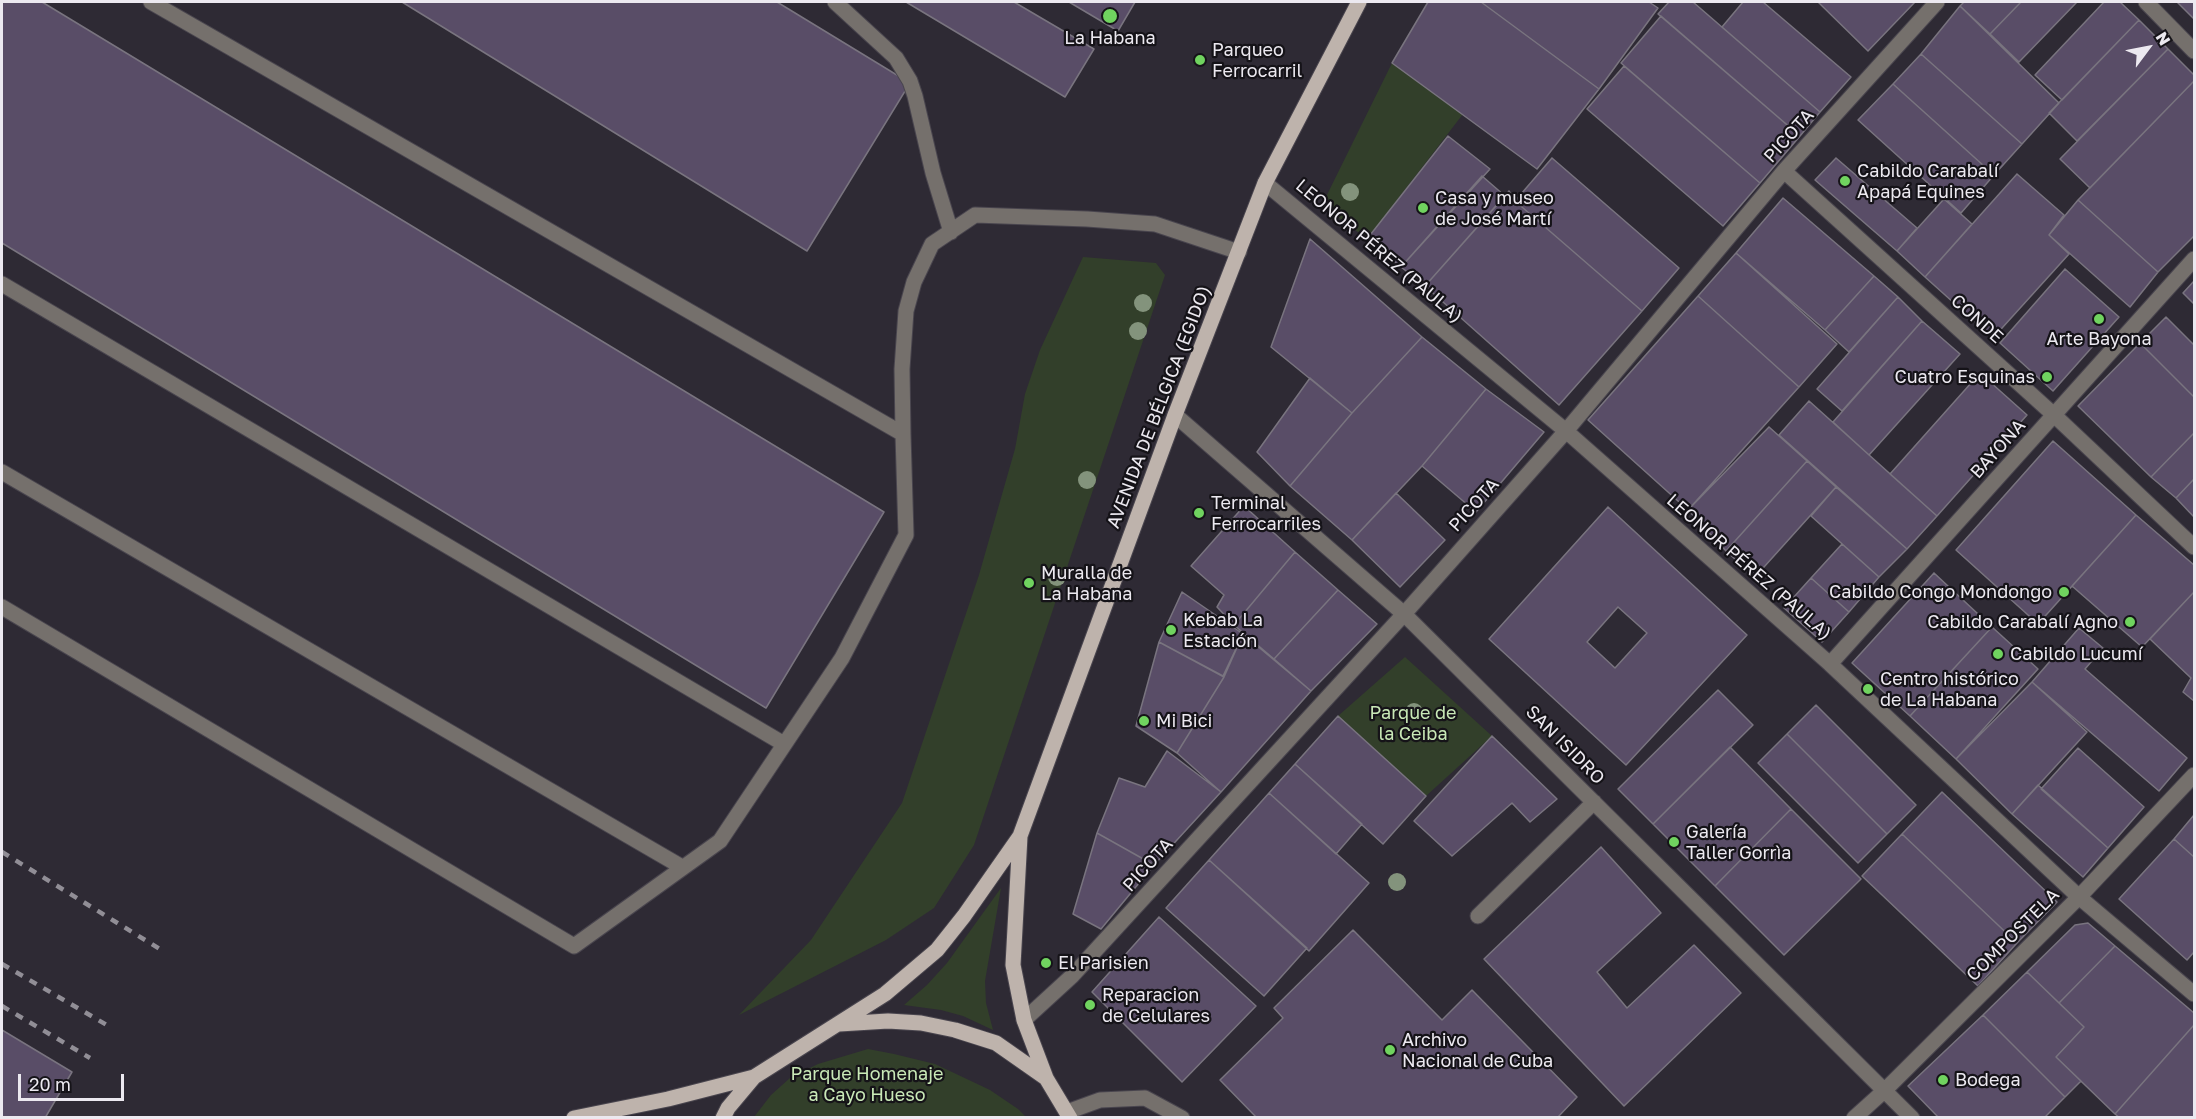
<!DOCTYPE html>
<meta charset="utf-8">
<style>
body{margin:0}
#map{position:relative;width:2196px;height:1119px;overflow:hidden;background:#2e2a34;font-family:"Golos Text",sans-serif}
canvas{display:block}
.frame{position:absolute;inset:0;border:3px solid #ece9f0;pointer-events:none}
.north{position:absolute;left:2118px;top:18px;width:60px;height:60px;-webkit-text-stroke:4px #151318;paint-order:stroke;rotate:58deg;font-size:16px;font-weight:700;line-height:24px;text-align:center;color:#ece9f0}
.north::after{content:'';display:block;margin:auto;width:21px;height:27px;background:#ece9f0;clip-path:polygon(50% 0,100% 100%,50% 72%,0 100%)}
.scale{position:absolute;left:18px;top:1074px;width:106px;height:27px;box-sizing:border-box;border:3px solid #ece9f0;border-top:0;padding-left:8px;font-size:18px;line-height:21px;white-space:nowrap;color:#ece9f0;-webkit-text-stroke:4px #151318;paint-order:stroke}
</style>
<div id="map">
<canvas width="2196" height="1119"></canvas>
<div class="frame"></div>
<div class="north">N</div>
<div class="scale">20 m</div>
</div>
<script>
const ctx = document.querySelector('canvas').getContext('2d');
ctx.lineJoin = 'round';
function paint(path, color) { ctx.fillStyle = color; ctx.fill(path, 'evenodd'); }
const toPath = rows => new Path2D(rows.map(r => 'M' + r).join(''));
function stroke(path, color, width, dash) { ctx.strokeStyle = color; ctx.lineWidth = width; ctx.lineCap = dash ? 'butt' : 'round'; ctx.setLineDash(dash || []); ctx.stroke(path); }
function drawText(font, color, halo, rows, align = 'center') {
  ctx.font = font + ' "Golos Text",sans-serif'; ctx.lineWidth = 4.5; ctx.setLineDash([]); ctx.textBaseline = 'middle'; ctx.strokeStyle = halo; ctx.fillStyle = color; for (const [text, x, y, turn = 0] of rows) {
    ctx.save(); ctx.translate(x, y); ctx.rotate((+turn || 0) * Math.PI / 180); ctx.textAlign = isNaN(turn) ? turn : align; if (halo) ctx.strokeText(text, 0, 0); ctx.fillText(text, 0, 0); ctx.restore();
  }
}
paint(toPath([
 [1392,63,1463,114,1367,239,1322,205],
 [1083,257,1156,263,1165,275,974,845,934,908,886,940,739,1015,811,940,902,803,979,575,1015,449,1025,394,1040,350],
 [1405,657,1492,736,1426,796,1338,716],
 [1001,888,985,981,986,1003,993,1030,963,1016,941,1010,904,1005,927,985,947,963],
 [868,1049,894,1054,935,1064,990,1090,1018,1109,1026,1117,754,1117,771,1095,790,1078,818,1064]
]), '#323f2a');
const building = toPath([
 [2,2,42,2,884,512,766,708,2,243,2,2],
 [402,2,777,2,910,83,807,251,402,2],
 [906,2,1014,2,1094,49,1065,97,906,2],
 [1069,2,1135,2,1118,31,1069,2],
 [1428,2,1481,2,1599,89,1537,169,1392,63,1428,2],
 [1481,2,1649,2,1658,8,1599,89,1481,2],
 [1669,2,1693,2,1820,112,1800,136,1658,14,1669,2],
 [1743,2,1763,2,1851,77,1820,112,1722,27,1743,2],
 [1818,2,1915,2,1868,51,1818,2],
 [1964,2,2021,2,1990,34,1960,6,1964,2],
 [2021,2,2077,2,2019,62,1990,34,2021,2],
 [2104,2,2120,2,2139,20,2062,100,2035,75,2104,2],
 [2177,2,2194,2,2194,19,2177,2],
 [1960,6,2059,103,2022,144,1921,54,1960,6],
 [1661,16,1800,136,1760,183,1621,63,1661,16],
 [2139,20,2168,49,2077,141,2049,113,2139,20],
 [2168,49,2194,75,2194,81,2090,188,2060,159,2168,49],
 [1921,54,2022,144,1994,175,1893,84,1921,54],
 [1624,66,1760,183,1723,226,1587,109,1624,66],
 [2194,81,2194,236,2158,272,2078,200,2194,81],
 [1893,84,1994,175,1961,213,1858,120,1893,84],
 [1448,136,1490,169,1401,267,1367,239,1448,136],
 [1552,158,1679,268,1642,311,1515,201,1552,158],
 [1836,158,1917,228,1897,251,1815,180,1836,158],
 [2017,174,2064,215,2049,235,2069,254,1993,338,1925,277,2017,174],
 [1482,176,1505,196,1425,286,1401,267,1482,176],
 [1509,191,1515,201,1642,311,1559,405,1425,286,1509,191],
 [1783,198,1874,276,1825,330,1736,253,1783,198],
 [1944,199,1972,224,1925,277,1897,251,1944,199],
 [2078,200,2158,272,2130,307,2049,235,2078,200],
 [1310,239,1422,337,1352,413,1271,347,1310,239],
 [1736,253,1837,344,1799,387,1698,296,1736,253],
 [2065,269,2119,317,2053,391,2000,343,2065,269],
 [1874,276,1898,297,1849,352,1825,330,1874,276],
 [2194,281,2194,304,2183,293,2194,281],
 [1698,296,1799,387,1688,510,1588,420,1698,296],
 [1898,297,1922,321,1842,411,1817,389,1898,297],
 [2166,317,2194,345,2194,397,2140,343,2166,317],
 [1922,321,1960,354,1869,455,1833,422,1922,321],
 [1422,337,1486,389,1422,466,1352,540,1290,486,1352,413,1422,337],
 [2140,343,2194,397,2194,433,2151,477,2078,406,2140,343],
 [1980,373,2027,415,1937,516,1890,474,1980,373],
 [1310,378,1352,413,1290,486,1257,452,1310,378],
 [1486,389,1544,432,1476,512,1422,466,1486,389],
 [1809,401,1937,516,1907,549,1779,435,1809,401],
 [1769,427,1807,461,1726,551,1688,510,1769,427],
 [2194,433,2194,479,2176,498,2151,477,2194,433],
 [2053,441,2136,515,2038,624,1956,550,2053,441],
 [1807,461,1836,487,1755,577,1726,551,1807,461],
 [2194,479,2194,517,2176,498,2194,479],
 [1836,487,1907,549,1879,577,1811,516,1836,487],
 [1396,493,1445,540,1400,587,1352,540,1396,493],
 [1244,506,1295,552,1234,625,1217,607,1224,595,1191,566,1244,506],
 [1608,507,1747,635,1626,765,1489,639,1608,507],
 [1618,607,1647,633,1615,668,1587,642,1618,607],
 [2136,515,2194,565,2194,592,2142,647,2072,586,2136,515],
 [1842,544,1879,577,1849,612,1811,578,1842,544],
 [1295,552,1338,590,1274,659,1234,625,1295,552],
 [1934,573,1992,627,1910,716,1852,663,1934,573],
 [1811,578,1849,612,1822,642,1784,608,1811,578],
 [1338,590,1377,624,1311,691,1274,659,1338,590],
 [1182,592,1243,634,1223,676,1159,642,1182,592],
 [2194,592,2194,701,2183,692,2191,678,2150,639,2194,592],
 [1992,627,2038,669,1956,759,1910,716,1992,627],
 [2079,628,2103,648,2085,669,2187,758,2159,791,2032,682,2079,628],
 [1243,634,1311,691,1221,792,1177,753,1224,677,1243,634],
 [1159,642,1224,677,1177,753,1136,726,1159,642],
 [2032,682,2087,732,2012,814,1956,759,2032,682],
 [1718,690,1753,725,1653,824,1618,789,1718,690],
 [1816,705,1916,805,1887,834,1787,734,1816,705],
 [1338,716,1426,796,1383,844,1295,764,1338,716],
 [1787,734,1887,834,1858,863,1758,763,1787,734],
 [1492,736,1557,799,1530,822,1512,803,1452,856,1414,821,1492,736],
 [1730,747,1791,809,1715,886,1653,824,1730,747],
 [2078,748,2144,807,2108,848,2041,789,2078,748],
 [1167,751,1221,792,1154,865,1097,833,1119,778,1145,787,1167,751],
 [1295,764,1362,824,1336,854,1269,793,1295,764],
 [2038,785,2108,848,2083,877,2012,814,2038,785],
 [1942,792,2057,902,2017,943,1902,834,1942,792],
 [1269,793,1369,883,1309,951,1209,860,1269,793],
 [1791,809,1861,879,1784,955,1715,886,1791,809],
 [2194,815,2194,857,2174,839,2194,815],
 [1097,833,1154,865,1101,929,1073,914,1097,833],
 [1902,834,2017,943,1978,986,1862,876,1902,834],
 [2174,839,2194,857,2194,952,2187,960,2119,899,2174,839],
 [1601,847,1661,913,1597,972,1627,1008,1694,945,1741,993,1624,1106,1484,959,1601,847],
 [1209,860,1307,948,1264,996,1166,908,1209,860],
 [1159,917,1256,1006,1182,1082,1092,992,1159,917],
 [2088,923,2115,946,2059,1003,2027,972,2075,925,2088,923],
 [1353,930,1442,1020,1472,990,1577,1097,1557,1118,1257,1118,1220,1080,1283,1018,1274,1008,1353,930],
 [2115,946,2194,1013,2194,1025,2115,1114,2056,1057,2084,1027,2059,1003,2115,946],
 [2027,972,2084,1027,2056,1057,2081,1081,2065,1097,1983,1015,2027,972],
 [1983,1015,2065,1097,2044,1118,1939,1118,1908,1086,1983,1015],
 [2194,1025,2194,1118,2120,1118,2115,1114,2194,1025],
 [2,1030,72,1072,45,1118,2,1118,2,1030]
]);
paint(building, '#594d67');
stroke(building, '#79747f', 1.5);
const minor = toPath([
 [151,2,903,434,902,369,906,311,914,282,932,244,975,215,1087,219,1155,224,1239,252],
 [835,2,896,58,910,81,915,96,933,173,951,232],
 [2146,2,2194,51],
 [1784,171,2054,415,2194,547],
 [1265,183,1566,431,1830,664,2079,897,2194,994],
 [2,284,784,744],
 [1175,415,1404,614,1912,1118],
 [2,472,682,867],
 [2,607,574,946,720,841,842,658,906,535,903,434],
 [1830,664,2194,259],
 [1478,916,1594,802],
 [1024,1020,1072,976,1404,614,1566,431,1784,171,1937,2],
 [1067,1112,1100,1100,1145,1098,1182,1118],
 [1854,1118,1884,1091,2079,897,2194,775]
]);
const major = toPath([
 [1020,836,1013,965,1024,1020,1046,1078],
 [839,1024,888,1021,921,1023,955,1030,996,1043,1046,1078,1070,1118],
 [574,1118,668,1099,754,1077,885,994,937,950,964,916,1020,836,1175,415,1265,183,1359,2],
 [723,1118,728,1108,754,1077]
]);
stroke(minor, '#49454e', 17);
stroke(major, '#49454e', 17);
stroke(minor, '#75706c', 15);
stroke(major, '#beb3ac', 15);
stroke(toPath([
 [2,852,163,951],
 [2,964,112,1028],
 [2,1006,90,1058]
]), '#918e96', 4.5, [8, 8]);
ctx.fillStyle = '#83937c';
for (const [x, y] of [
 [1350,192],
 [1143,303],
 [1138,331],
 [1087,480],
 [1057,577],
 [1414,712],
 [1397,882]
]) { ctx.beginPath(); ctx.arc(x, y, 9, 0, 2 * Math.PI); ctx.fill(); }
for (const [x, y, r, color] of [
 [1110,16,8,"#70d35f"],
 [1200,60,6,"#70d35f"],
 [1845,181,6,"#70d35f"],
 [1423,208,6,"#70d35f"],
 [2099,319,6,"#70d35f"],
 [2047,377,6,"#70d35f"],
 [1199,513,6,"#70d35f"],
 [1029,583,6,"#70d35f"],
 [2064,592,6,"#70d35f"],
 [2130,622,6,"#70d35f"],
 [1171,630,6,"#70d35f"],
 [1998,654,6,"#70d35f"],
 [1868,689,6,"#70d35f"],
 [1144,721,6,"#70d35f"],
 [1674,842,6,"#70d35f"],
 [1046,963,6,"#70d35f"],
 [1090,1005,6,"#70d35f"],
 [1390,1050,6,"#70d35f"],
 [1943,1080,6,"#70d35f"]
]) { const dot = new Path2D(); dot.arc(x, y, r, 0, 2 * Math.PI); ctx.fillStyle = color; ctx.fill(dot); stroke(dot, '#151318', 2); }
drawText('18px', '#ece9f0', '#151318', [
 ["La Habana",1110,38,"center"],
 ["Parqueo",1212,50],
 ["Ferrocarril",1212,71],
 ["Cabildo Carabalí",1857,171],
 ["Apapá Equines",1857,192],
 ["Casa y museo",1435,198],
 ["de José Martí",1435,219],
 ["Arte Bayona",2099,339,"center"],
 ["Cuatro Esquinas",2035,377,"right"],
 ["Terminal",1211,503],
 ["Ferrocarriles",1211,524],
 ["Muralla de",1041,573],
 ["La Habana",1041,594],
 ["Cabildo Congo Mondongo",2052,592,"right"],
 ["Kebab La",1183,620],
 ["Estación",1183,641],
 ["Cabildo Carabalí Agno",2118,622,"right"],
 ["Cabildo Lucumí",2010,654],
 ["Centro histórico",1880,679],
 ["de La Habana",1880,700],
 ["Mi Bici",1156,721],
 ["Galería",1686,832],
 ["Taller Gorrìa",1686,853],
 ["El Parisien",1058,963],
 ["Reparacion",1102,995],
 ["de Celulares",1102,1016],
 ["Archivo",1402,1040],
 ["Nacional de Cuba",1402,1061],
 ["Bodega",1955,1080]
], 'left');
drawText('18px', '#ece9f0', '#151318', [
 ["PICOTA",1789,136,-48],
 ["LEONOR PÉREZ (PAULA)",1379,251,40],
 ["CONDE",1977,319,42],
 ["AVENIDA DE BÉLGICA (EGIDO)",1159,407,-69],
 ["BAYONA",1998,449,-48],
 ["PICOTA",1474,505,-48],
 ["LEONOR PÉREZ (PAULA)",1749,567,41],
 ["SAN ISIDRO",1565,745,45],
 ["PICOTA",1148,865,-48],
 ["COMPOSTELA",2013,935,-45]
]);
drawText('18px', '#c9e9b7', '#151318', [
 ["Parque de",1413,713],
 ["la Ceiba",1413,734],
 ["Parque Homenaje",867,1074],
 ["a Cayo Hueso",867,1095]
]);
</script>
